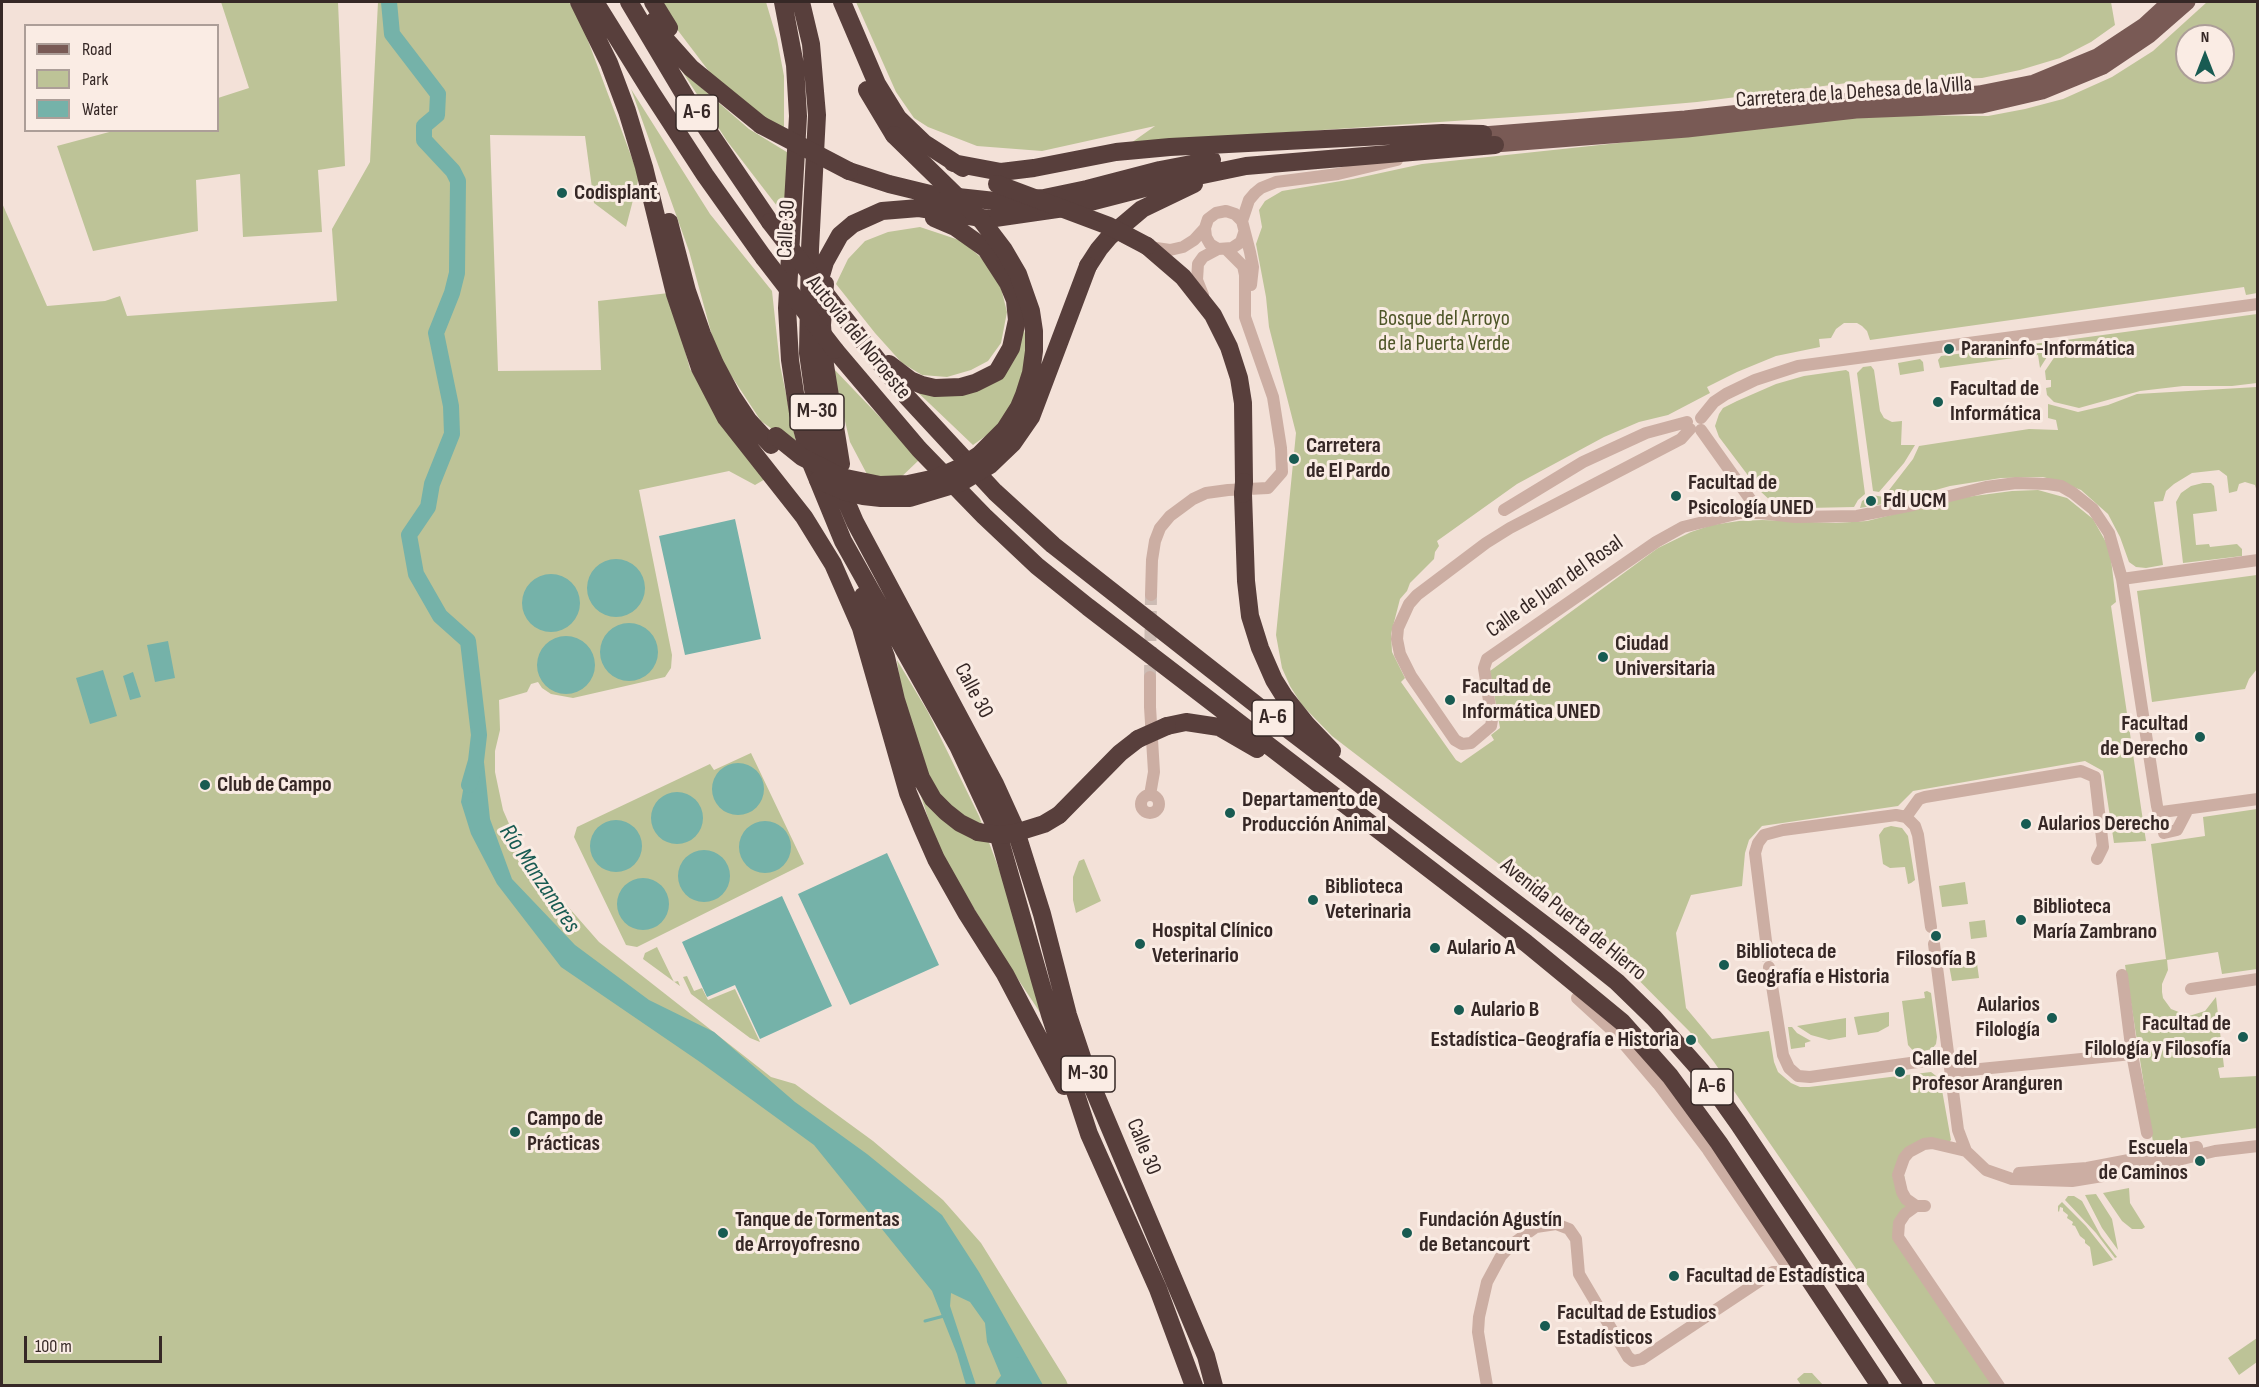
<!DOCTYPE html>
<meta charset="utf-8">
<style>
body{margin:0}
#map{position:relative;width:2259px;height:1387px;overflow:hidden;background:#f3e1d8;font-family:"Sofia Sans Condensed",sans-serif}
canvas{display:block}
.frame{position:absolute;inset:0;border:3px solid #362826;pointer-events:none}
.legend{position:absolute;left:24px;top:24px;width:195px;height:108px;box-sizing:border-box;background:#faece4;border:2px solid #ac9e98;margin:0;padding:8px 10px;list-style:none;font-size:18px;color:#362826}
.legend li{display:flex;align-items:center;gap:12px;height:30px}
.legend b{width:30px;border:2px solid #ac9e98}
.north{position:absolute;left:2175px;top:24px;width:60px;height:60px;box-sizing:border-box;background:#faece4;border:2px solid #ac9e98;border-radius:50%;rotate:0deg;font-size:16px;font-weight:700;line-height:24px;text-align:center;color:#362826}
.north::after{content:'';display:block;margin:auto;width:21px;height:27px;background:#185b52;clip-path:polygon(50% 0,100% 100%,50% 72%,0 100%)}
.scale{position:absolute;left:24px;top:1336px;width:138px;height:27px;box-sizing:border-box;border:3px solid #362826;border-top:0;padding-left:8px;font-size:18px;line-height:21px;white-space:nowrap;color:#362826;-webkit-text-stroke:4px #faece4;paint-order:stroke}
</style>
<div id="map">
<canvas width="2259" height="1387"></canvas>
<div class="frame"></div>
<ul class="legend">
<li><b style="height:8px;background:#795a55"></b>Road</li>
<li><b style="height:16px;background:#bdc397"></b>Park</li>
<li><b style="height:16px;background:#75b2a9"></b>Water</li>
</ul>
<div class="north">N</div>
<div class="scale">100 m</div>
</div>
<script>
const ctx = document.querySelector('canvas').getContext('2d');
ctx.lineJoin = 'round';
function paint(path, color) { ctx.fillStyle = color; ctx.fill(path, 'evenodd'); }
const toPath = rows => new Path2D(rows.map(r => 'M' + r).join(''));
function stroke(path, color, width, dash) { ctx.strokeStyle = color; ctx.lineWidth = width; ctx.lineCap = dash ? 'butt' : 'round'; ctx.setLineDash(dash || []); ctx.stroke(path); }
function drawText(font, color, halo, rows, align = 'center') {
  ctx.font = font + ' "Sofia Sans Condensed",sans-serif'; ctx.lineWidth = 6; ctx.setLineDash([]); ctx.textBaseline = 'middle'; ctx.strokeStyle = halo; ctx.fillStyle = color; for (const [text, x, y, turn = 0] of rows) {
    ctx.save(); ctx.translate(x, y); ctx.rotate((+turn || 0) * Math.PI / 180); ctx.textAlign = isNaN(turn) ? turn : align; if (halo) ctx.strokeText(text, 0, 0); ctx.fillText(text, 0, 0); ctx.restore();
  }
}
paint(toPath([
 [221,2,338,2,345,166,318,170,322,232,243,237,240,174,196,180,198,231,93,251,57,146,113,131,218,130,218,98,249,88],
 [378,2,569,2,581,22,639,177,626,227,594,203,585,136,490,135,498,371,601,370,598,301,669,293,690,369,767,478,755,485,729,471,639,490,672,655,671,668,665,677,573,698,551,694,542,688,538,682,531,684,527,692,499,700,500,730,495,751,495,772,503,810,527,865,556,893,599,942,771,1077,795,1084,873,1141,943,1200,981,1243,1066,1380,1068,1385,2,1385,2,203,47,306,105,301,120,296,127,316,337,301,332,229,370,162],
 [660,2,766,2,777,39,784,76,784,129,764,117,711,74,670,20],
 [856,2,2111,2,2115,25,2091,42,2060,58,2020,70,1982,78,1863,81,1697,102,1572,113,1131,143,1155,126,1042,151,977,146,928,127,914,118,896,92],
 [2207,2,2257,2,2257,293,2246,295,2244,287,1870,340,1867,331,1862,326,1857,323,1844,323,1836,329,1831,338,1819,339,1820,347,1776,356,1737,372,1707,387,1710,393,1668,415,1639,422,1604,437,1517,484,1437,541,1439,546,1435,552,1434,559,1410,583,1407,591,1400,599,1391,634,1392,652,1405,678,1401,682,1456,760,1461,763,1494,740,1491,735,1500,728,1490,671,1658,548,1691,532,1712,525,1739,521,1762,520,1836,523,1867,521,1959,498,2012,491,2038,490,2067,498,2093,519,2107,544,2111,559,2116,602,2111,606,2146,841,2114,843,2103,771,2085,761,1913,791,1898,806,1762,826,1749,840,1745,853,1742,886,1691,895,1676,933,1686,1008,1712,1039,1769,1031,1774,1062,1778,1072,1791,1083,1800,1087,1809,1087,1931,1072,1940,1079,1951,1140,1949,1142,1933,1140,1901,1160,1910,1206,1894,1222,1993,1385,1936,1385,1714,1062,1690,1032,1602,943,1332,736,1302,705,1290,686,1282,668,1276,635,1296,433,1269,327,1266,297,1256,244,1262,227,1259,210,1265,201,1282,191,1353,179,1422,164,1881,115,1988,116,2025,109,2063,99,2112,77,2153,51],
 [2187,36,2223,36,2223,72,2187,72],
 [682,71,749,129,790,154,787,219,727,141],
 [631,89,710,214,772,291,780,365,797,447,761,421,717,354,689,251],
 [920,227,962,241,986,262,1001,288,1007,312,1001,343,988,361,971,370,947,377,922,375,902,363,875,333,836,284,848,259,865,241,888,232],
 [1018,306,1027,342,1022,389,1001,425,973,445,909,384,987,383],
 [2257,314,2257,383,2232,386,2183,386,2140,391,2079,408,2054,402,2047,395,2046,388,2051,387,2051,380,2046,380,2045,371,2066,340],
 [2057,341,2040,368,2038,355,2027,356,2025,345],
 [2012,347,2014,358,1940,368,1938,360,1941,356],
 [1920,359,1923,362,1924,371,1900,375,1898,363],
 [1871,366,1874,370,1880,411,1884,418,1892,422,1902,421,1901,445,1915,445,1904,463,1879,492,1873,491,1857,373,1863,367],
 [832,367,920,459,896,482,869,478,850,442],
 [1846,370,1849,372,1865,494,1858,500,1854,507,1807,508,1774,504,1759,490,1719,437,1715,426,1719,414,1723,408,1737,401,1776,384,1804,376],
 [2257,387,2257,492,2255,485,2245,482,2239,484,2237,491,2229,493,2227,476,2219,470,2192,473,2174,484,2166,491,2163,501,2154,502,2163,565,2146,568,2136,567,2129,562,2120,537,2108,514,2081,490,2058,481,2043,477,2001,478,1950,486,1893,502,1886,494,1913,459,1919,446,2029,429,2058,430,2056,420,2048,418,2048,404,2078,412,2108,405,2137,394],
 [2203,483,2211,483,2214,486,2217,511,2193,514,2196,545,2209,544,2210,547,2237,544,2242,549,2242,556,2183,563,2176,502,2181,493,2191,486],
 [1872,495,1884,497,1889,503,1860,508,1862,501],
 [2257,575,2257,669,2249,679,2245,689,2152,702,2137,591],
 [897,660,928,712,979,816,1011,901,1041,1014,1004,958,938,849,911,765],
 [751,753,804,864,637,947,626,945,574,837,577,827,710,764,714,770],
 [2257,809,2257,969,2222,974,2218,952,2167,960,2168,970,2162,984,2162,992,2163,998,2171,1009,2189,1016,2205,1011,2216,997,2224,1067,2218,1068,2220,1078,2257,1076,2257,1128,2153,1142,2125,965,2166,959,2151,844,2205,836,2203,817],
 [1891,826,1902,828,1908,836,1915,880,1911,883,1908,884,1905,867,1890,868,1883,864,1879,835,1884,828],
 [1084,859,1101,901,1076,913,1073,900,1073,877,1079,861],
 [1965,882,1968,904,1942,907,1939,886],
 [1985,920,1987,937,1971,939,1969,922],
 [657,947,674,982,678,981,680,986,643,959,645,953],
 [1976,956,1979,978,1952,981,1948,960],
 [687,976,694,991,702,988,708,1000,735,989,760,1042,750,1038,691,994,683,977],
 [1927,991,1931,993,1937,1037,1936,1044,1932,1049,1915,1053,1908,1045,1902,1001,1925,998,1924,992],
 [1889,1012,1889,1026,1878,1032,1858,1035,1854,1017],
 [1846,1018,1846,1037,1829,1040,1811,1035,1797,1026],
 [1788,1027,1792,1027,1797,1033,1811,1041,1805,1043,1805,1047,1791,1049],
 [2129,1188,2130,1203,2145,1227,2142,1229,2132,1229,2122,1221,2103,1193],
 [2096,1194,2112,1219,2118,1250,2102,1228,2085,1195],
 [2068,1196,2074,1196,2082,1201,2101,1236,2117,1257,2115,1258,2096,1233,2065,1200],
 [2062,1202,2086,1226,2113,1260,2093,1266,2090,1247,2085,1243,2085,1240,2080,1236,2075,1226,2072,1225,2073,1222,2067,1218,2068,1215,2063,1211,2063,1208,2060,1207,2059,1212,2058,1211,2058,1206],
 [2257,1338,2257,1362,2239,1375,2228,1358],
 [1804,1373,1812,1373,1823,1385,1801,1385,1797,1379]
]), '#bdc397');
paint(toPath([
 [735,519,761,639,685,655,659,536],
 '587 588a29 29 0 1 1 58 0a29 29 0 1 1-58 0Z',
 '522 603a29 29 0 1 1 58 0a29 29 0 1 1-58 0Z',
 '600 652a29 29 0 1 1 58 0a29 29 0 1 1-58 0Z',
 '537 665a29 29 0 1 1 58 0a29 29 0 1 1-58 0Z',
 [168,641,175,678,155,682,147,645],
 [103,670,117,716,90,724,76,678],
 [133,672,141,697,130,700,123,676],
 [484,762,490,819,512,879,575,945,649,1000,714,1032,795,1102,867,1154,942,1215,979,1272,1043,1385,1013,1385,1002,1378,987,1342,985,1323,970,1302,951,1293,950,1306,976,1385,966,1385,957,1354,932,1291,814,1145,700,1062,561,967,497,884,471,834,461,802,467,767],
 '712 789a26 26 0 1 1 52 0a26 26 0 1 1-52 0Z',
 '651 818a26 26 0 1 1 52 0a26 26 0 1 1-52 0Z',
 '590 846a26 26 0 1 1 52 0a26 26 0 1 1-52 0Z',
 '739 847a26 26 0 1 1 52 0a26 26 0 1 1-52 0Z',
 '678 876a26 26 0 1 1 52 0a26 26 0 1 1-52 0Z',
 [887,853,939,965,850,1005,798,894],
 '617 904a26 26 0 1 1 52 0a26 26 0 1 1-52 0Z',
 [782,896,832,1006,760,1039,735,985,707,997,682,942]
]), '#75b2a9');
stroke(toPath([
 [925,1321,944,1316]
]), '#75b2a9', 3);
stroke(toPath([
 [389,2,392,34,438,94,437,115,424,126,424,140,453,171,458,181,457,273,452,293,436,333,451,406,452,434,432,484,428,507,409,535,416,574,440,616,468,641,479,735,476,761,469,785],
 [1003,1386,1020,1365]
]), '#75b2a9', 16);
stroke(toPath([
 [1150,677,1151,595],
 [1767,949,1769,967]
]), '#cdbcb4', 12, [12, 6]);
stroke(toPath([
 [1242,221,1249,200,1255,193,1261,188,1276,182,1338,174,1397,160],
 [1205,228,1206,237,1210,244,1218,249,1232,248,1241,242,1244,233],
 [1149,247,1170,250,1183,247,1194,240,1205,228,1208,219,1216,213,1226,211,1235,214,1242,221,1250,252,1253,267,1251,285],
 [1203,295,1197,280,1198,264,1203,257,1218,249],
 [1701,418,1714,402,1726,394,1755,380,1798,366,2258,304],
 [1690,429,1681,439,1510,528,1486,543,1417,595,1409,604,1398,628,1397,639,1400,654,1411,676,1455,740,1462,744,1471,743,1491,726,1492,720,1484,668,1487,659,1656,542,1683,527,1740,513,1760,513,1795,517,1857,516,1913,505,1986,487,2016,483,2048,484,2061,486,2073,493,2093,509,2109,533,2122,579,2157,806,2158,810,2162,812,2164,833,2177,830,2188,809],
 [1701,430,1760,513],
 [1504,510,1583,462,1646,433,1687,422],
 [2122,579,2258,560],
 [1151,595,1152,560,1155,541,1160,528,1170,516,1193,499,1206,493,1228,490,1268,488,1282,472,1281,448,1273,397,1245,317,1245,275,1243,266,1227,250],
 [1150,677,1150,707,1154,772,1150,795],
 '1141 804a9 9 0 1 1 18 0a9 9 0 1 1-18 0Z',
 [2162,812,2258,799],
 [1906,817,1919,799,1925,797,2081,771,2095,777,2103,847,2097,859],
 [1934,944,1958,1130,1966,1151,1986,1170,2012,1179,2072,1181,2133,1171,2215,1151,2258,1146],
 [1767,949,1755,853,1758,843,1764,835,1783,830,1896,815,1906,817,1915,826,1918,835,1931,927],
 [1769,967,1783,1055,1789,1068,1798,1076,1810,1077,1932,1060,1950,1062],
 [2122,975,2132,1054,2147,1133],
 [2191,989,2258,979],
 [1577,998,1613,1031,1658,1084,1708,1150,1791,1272],
 [1960,1071,2132,1054],
 [2019,1173,2087,1168,2197,1147],
 [1916,1206,1906,1199,1902,1192,1898,1175,1904,1158,1909,1152,1924,1144,1932,1143,1966,1151],
 [1925,1206,1916,1206,1905,1214,1899,1223,1898,1237,1999,1386],
 [1487,1386,1478,1332,1479,1317,1487,1282,1501,1256,1511,1245,1536,1227,1556,1224,1569,1229,1576,1239,1579,1274,1628,1357,1633,1361,1642,1359,1773,1272,1791,1272]
]), '#ccaea3', 12);
stroke(toPath([
 [1483,134,1685,118,1851,100,1979,93,2034,82,2097,56,2144,25,2169,2],
 [1495,145,1687,130,1856,111,1982,106,2042,92,2103,67,2149,36,2188,2]
]), '#795a55', 15);
stroke(toPath([
 [579,2,609,63,627,111,644,167,675,294,700,368,726,418,804,517,833,564,861,628,908,793,922,827,936,859,967,914,1005,974,1064,1086],
 [595,2,651,92,705,175,764,258],
 [629,2,688,101,770,222],
 [653,2,669,28],
 [783,2,795,65,798,116,787,308,790,360,798,413,811,463,843,541,958,746,997,830,1050,1015,1089,1134,1158,1289,1194,1386],
 [801,2,811,44,817,115,810,249,808,353,816,410,828,459,855,522,995,784,1015,828,1042,914,1068,1015,1090,1081,1206,1356,1214,1386],
 [842,2,877,84,898,118,924,143,963,168],
 [654,21,666,40,691,68,761,125],
 [867,90,894,135],
 [953,163,1001,172,1034,168,1116,152,1170,147,1442,133,1483,134],
 [849,171,889,184,930,194,995,201,1044,198,1087,189,1160,170,1212,160],
 [669,222,687,291,702,334,715,364,732,396,748,420,771,445],
 [1147,246,1183,277,1213,315,1229,347,1239,378,1243,403,1244,482],
 [1088,266,1099,249,1110,236,1142,209,1194,184],
 [825,284,822,325,825,365,841,464],
 [818,296,818,286,825,262,840,235,853,224,882,211,919,208,988,219,1071,207,1164,183,1246,166,1495,145],
 [838,310,907,397,995,492,1053,545,1277,721,1567,942,1617,982,1654,1018,1701,1071,1738,1123,1914,1386],
 [835,350,919,449,984,516,1037,566,1088,607,1526,943,1622,1022,1670,1076,1719,1143,1880,1386],
 [889,364,910,380,922,385,935,388,961,387,975,383,997,372,1011,348,1017,320,1015,300,1008,283,986,249,955,227,934,218],
 [1243,494,1246,581,1250,616,1260,648,1274,680,1284,696,1307,725,1332,751],
 [863,596,886,657,896,700,921,778,933,799,946,812,960,823,978,832],
 [1167,726,1186,722,1219,727,1257,749],
 [1059,815,1120,753,1138,739]
]), '#583f3c', 18);
stroke(toPath([
 [761,125,849,171],
 [997,184,1109,226,1147,246],
 [770,222,838,310],
 [764,258,835,350],
 [776,436,802,457,841,477,880,485,908,484,936,478,959,468,979,455,1005,429,1019,407,1024,395,1031,373,1034,351,1034,331,1031,311,1018,274,1004,250,982,221,894,135],
 [818,480,846,492,863,496,881,498,910,498,960,483,990,465,1013,443,1031,417,1088,266],
 [1243,494,1244,482],
 [1138,739,1167,726],
 [978,832,999,835,1015,833,1044,824,1059,815]
]), '#583f3c', 18);
for (const [x, y, r, color] of [
 [562,193,6,"#185b52"],
 [1949,349,6,"#185b52"],
 [1938,402,6,"#185b52"],
 [1294,459,6,"#185b52"],
 [1676,496,6,"#185b52"],
 [1871,501,6,"#185b52"],
 [1603,657,6,"#185b52"],
 [1450,700,6,"#185b52"],
 [2200,737,6,"#185b52"],
 [205,785,6,"#185b52"],
 [1230,813,6,"#185b52"],
 [2026,824,6,"#185b52"],
 [1313,900,6,"#185b52"],
 [2021,920,6,"#185b52"],
 [1936,936,6,"#185b52"],
 [1140,944,6,"#185b52"],
 [1435,948,6,"#185b52"],
 [1724,965,6,"#185b52"],
 [1459,1010,6,"#185b52"],
 [2052,1018,6,"#185b52"],
 [2243,1037,6,"#185b52"],
 [1691,1040,6,"#185b52"],
 [1900,1072,6,"#185b52"],
 [515,1132,6,"#185b52"],
 [2200,1161,6,"#185b52"],
 [723,1233,6,"#185b52"],
 [1407,1233,6,"#185b52"],
 [1674,1276,6,"#185b52"],
 [1545,1326,6,"#185b52"]
]) { const dot = new Path2D(); dot.arc(x, y, r, 0, 2 * Math.PI); ctx.fillStyle = color; ctx.fill(dot); stroke(dot, '#faece4', 2); }
for (const [x, y, w] of [
 [697,113,42],
 [817,412,54],
 [1273,718,42],
 [1088,1074,54],
 [1712,1087,42]
]) { const box = new Path2D(); box.roundRect(x - w / 2, y - 18, w, 36, 4.5); ctx.fillStyle = '#faece4'; ctx.fill(box); stroke(box, '#362826', 1.5); }
drawText('bold 21px', '#362826', null, [
 ["A-6",697,113],
 ["M-30",817,412],
 ["A-6",1273,718],
 ["M-30",1088,1074],
 ["A-6",1712,1087]
]);
drawText('22px', '#362826', '#faece4', [
 ["Carretera de la Dehesa de la Villa",1854,93,-4],
 ["Calle 30",787,229,-87],
 ["Autovía del Noroeste",858,338,51],
 ["Calle de Juan del Rosal",1555,587,-35],
 ["Calle 30",973,691,62],
 ["Avenida Puerta de Hierro",1573,920,39],
 ["Calle 30",1143,1147,68]
]);
drawText('bold 22px', '#362826', '#faece4', [
 ["Codisplant",574,193],
 ["Paraninfo-Informática",1961,349],
 ["Facultad de",1950,389],
 ["Informática",1950,414],
 ["Carretera",1306,446],
 ["de El Pardo",1306,471],
 ["Facultad de",1688,483],
 ["Psicología UNED",1688,508],
 ["FdI UCM",1883,501],
 ["Ciudad",1615,644],
 ["Universitaria",1615,669],
 ["Facultad de",1462,687],
 ["Informática UNED",1462,712],
 ["Facultad",2188,724,"right"],
 ["de Derecho",2188,749,"right"],
 ["Club de Campo",217,785],
 ["Departamento de",1242,800],
 ["Producción Animal",1242,825],
 ["Aularios Derecho",2038,824],
 ["Biblioteca",1325,887],
 ["Veterinaria",1325,912],
 ["Biblioteca",2033,907],
 ["María Zambrano",2033,932],
 ["Hospital Clínico",1152,931],
 ["Veterinario",1152,956],
 ["Aulario A",1447,948],
 ["Biblioteca de",1736,952],
 ["Geografía e Historia",1736,977],
 ["Filosofía B",1936,959,"center"],
 ["Aularios",2040,1005,"right"],
 ["Filología",2040,1030,"right"],
 ["Aulario B",1471,1010],
 ["Facultad de",2231,1024,"right"],
 ["Filología y Filosofía",2231,1049,"right"],
 ["Estadística-Geografía e Historia",1679,1040,"right"],
 ["Calle del",1912,1059],
 ["Profesor Aranguren",1912,1084],
 ["Campo de",527,1119],
 ["Prácticas",527,1144],
 ["Escuela",2188,1148,"right"],
 ["de Caminos",2188,1173,"right"],
 ["Tanque de Tormentas",735,1220],
 ["de Arroyofresno",735,1245],
 ["Fundación Agustín",1419,1220],
 ["de Betancourt",1419,1245],
 ["Facultad de Estadística",1686,1276],
 ["Facultad de Estudios",1557,1313],
 ["Estadísticos",1557,1338]
], 'left');
drawText('22px', '#4e5628', '#faece4', [
 ["Bosque del Arroyo",1444,319],
 ["de la Puerta Verde",1444,344]
]);
drawText('italic 24px', '#185b52', '#faece4', [
 ["Río Manzanares",539,879,56]
]);
</script>
